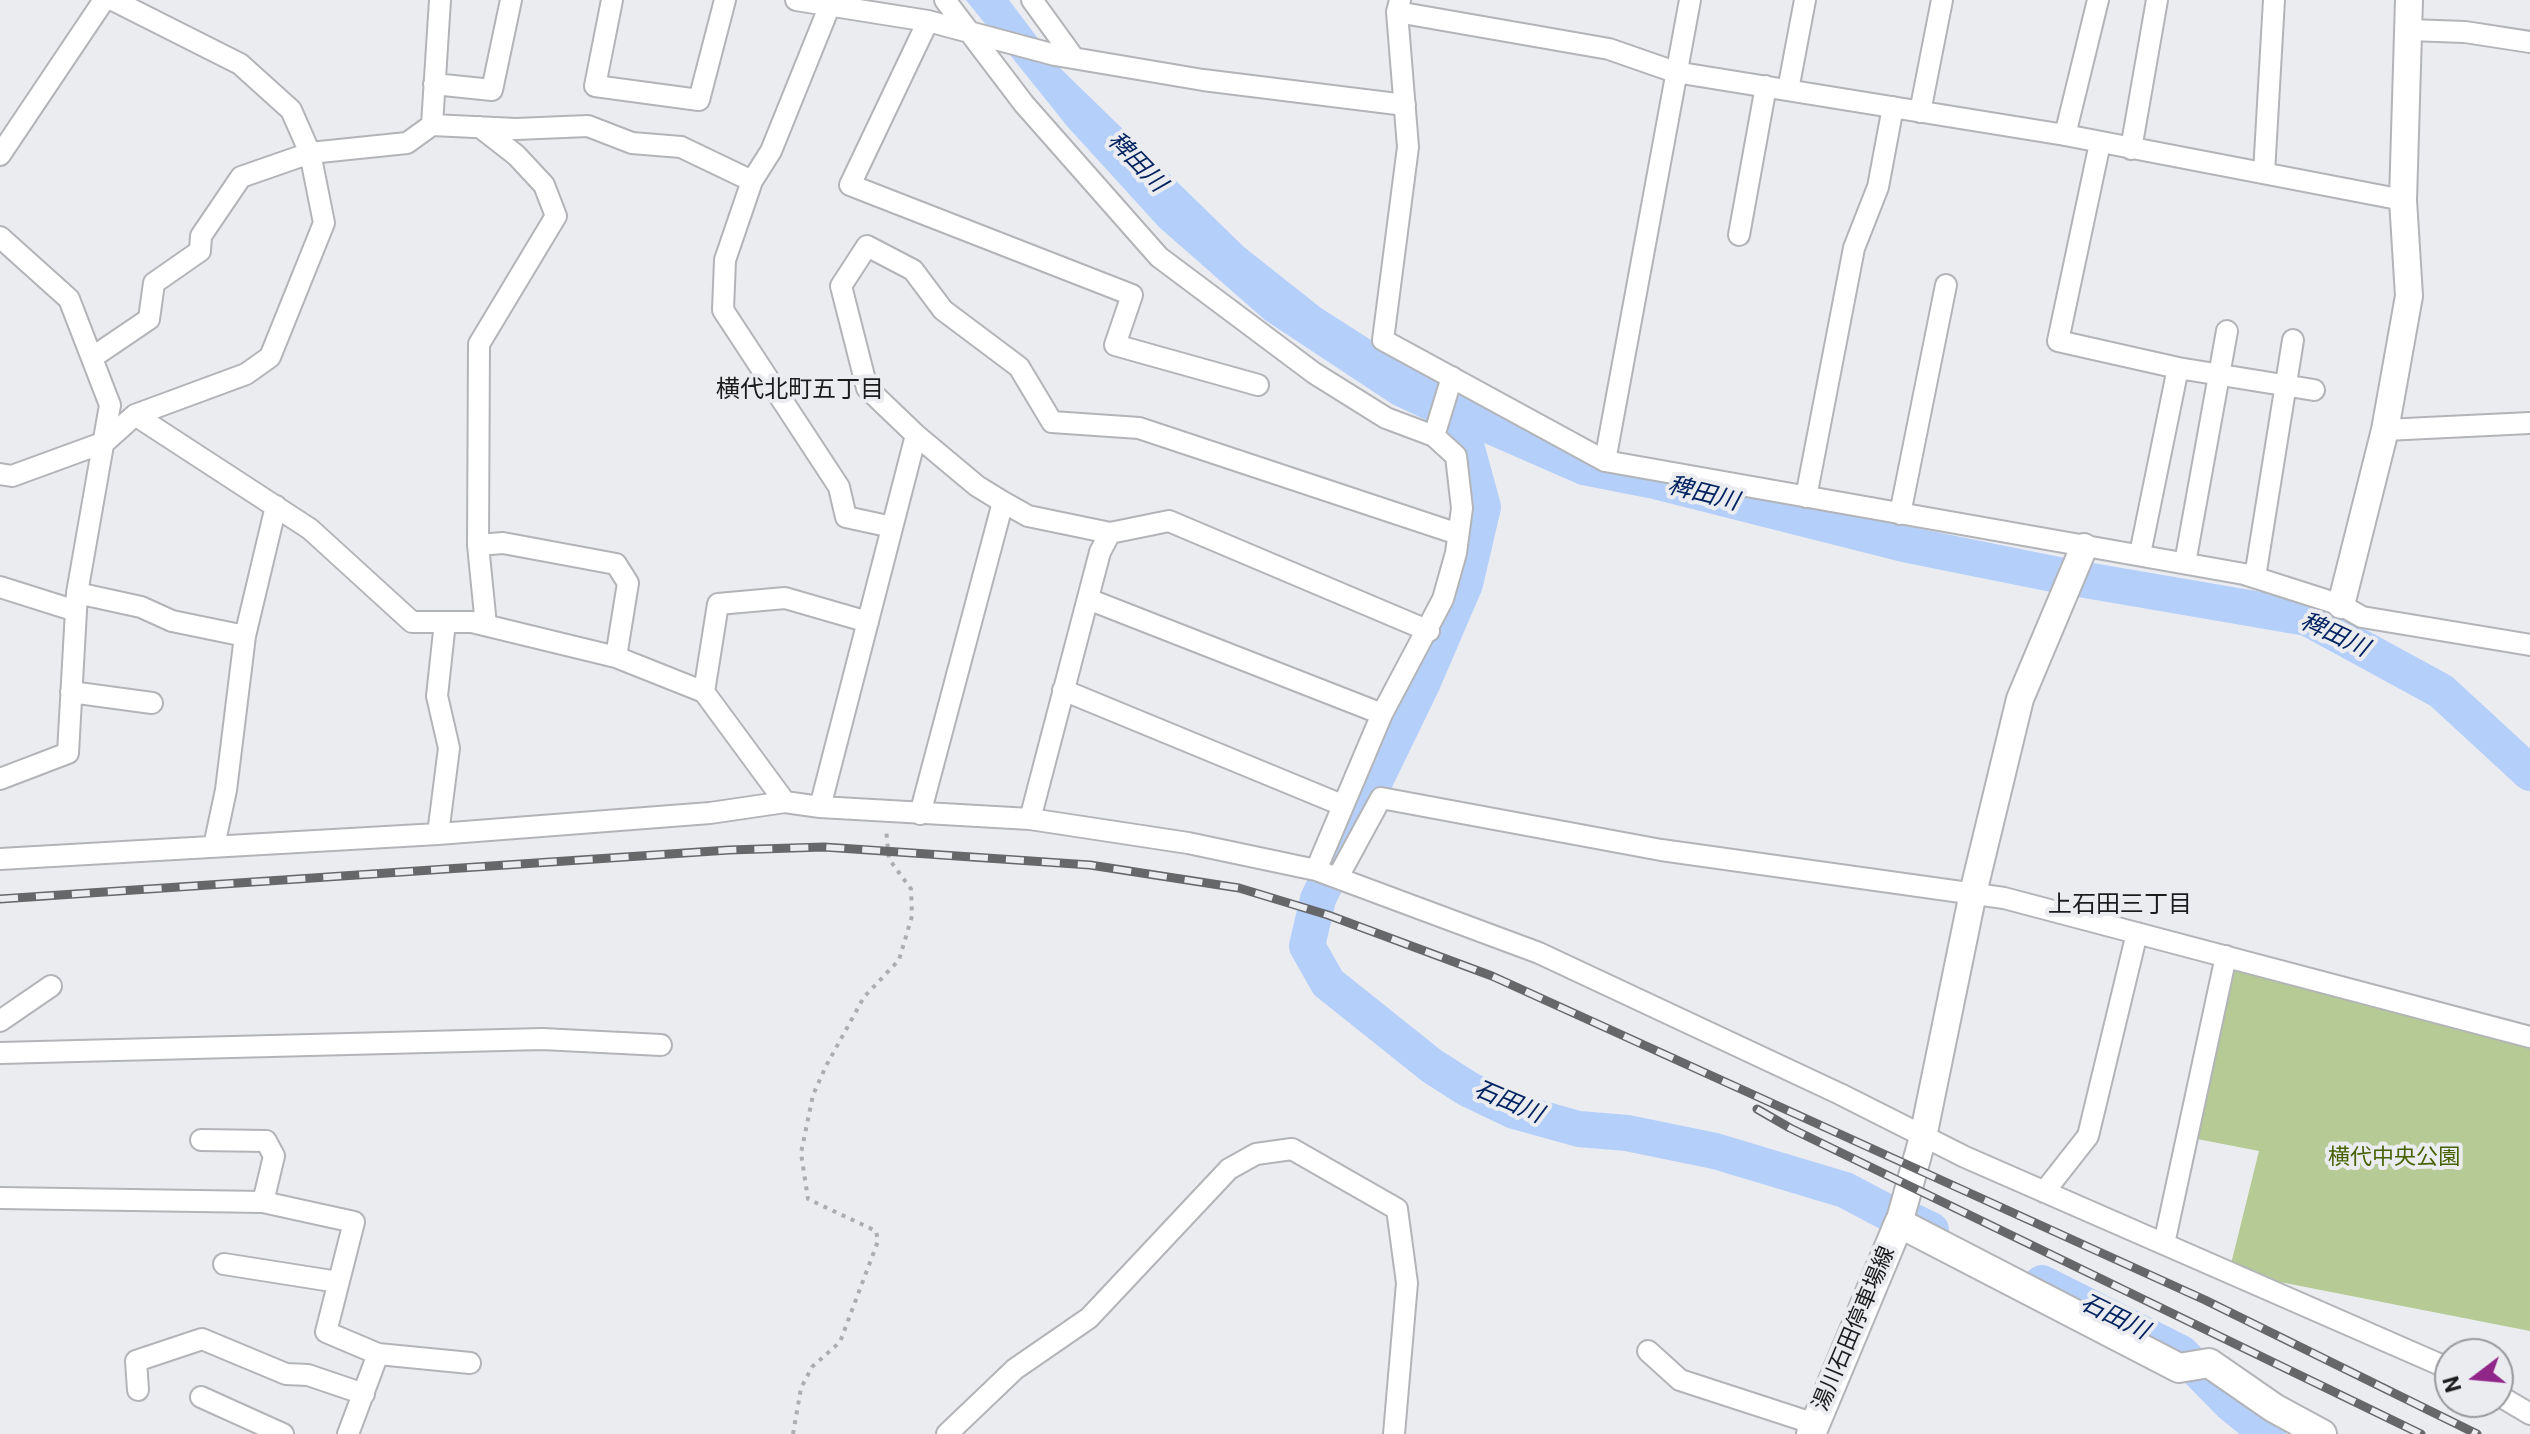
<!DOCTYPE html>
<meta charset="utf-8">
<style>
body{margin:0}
#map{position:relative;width:2530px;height:1434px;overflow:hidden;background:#ebecf0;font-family:Roboto,sans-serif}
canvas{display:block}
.north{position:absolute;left:2434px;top:1338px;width:80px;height:80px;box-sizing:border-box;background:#ebecf0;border:2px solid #98999c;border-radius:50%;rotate:254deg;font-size:22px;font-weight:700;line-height:32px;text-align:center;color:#1c1c1d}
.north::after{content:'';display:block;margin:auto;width:28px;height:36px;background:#912689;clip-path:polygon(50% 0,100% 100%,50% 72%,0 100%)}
</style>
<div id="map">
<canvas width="2530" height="1434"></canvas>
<div class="north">N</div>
</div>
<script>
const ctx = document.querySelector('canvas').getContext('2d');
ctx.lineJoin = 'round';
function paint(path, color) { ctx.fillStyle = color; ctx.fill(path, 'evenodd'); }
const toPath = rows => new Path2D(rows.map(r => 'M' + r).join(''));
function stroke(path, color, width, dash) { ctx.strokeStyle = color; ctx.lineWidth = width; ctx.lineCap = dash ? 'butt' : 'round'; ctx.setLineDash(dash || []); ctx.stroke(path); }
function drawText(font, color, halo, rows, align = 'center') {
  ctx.font = font + ' Roboto,"Noto Sans JP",sans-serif'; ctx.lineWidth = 8; ctx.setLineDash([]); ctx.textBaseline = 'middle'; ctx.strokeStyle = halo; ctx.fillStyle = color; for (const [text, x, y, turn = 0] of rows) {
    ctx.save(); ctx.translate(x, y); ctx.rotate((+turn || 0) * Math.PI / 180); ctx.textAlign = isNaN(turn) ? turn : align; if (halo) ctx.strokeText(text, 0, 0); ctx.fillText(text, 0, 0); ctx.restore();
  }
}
paint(toPath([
 [2226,956,2530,1037,2530,1331,2229,1272,2259,1151,2187,1137]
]), '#b5ca94');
paint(toPath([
 [966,0,1009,0,1061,69,1244,247,1321,308,1457,395,1462,407,1458,424,1447,430,1392,404,1265,320,1159,227,1067,126]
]), '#b5cffb');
stroke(toPath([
 [1415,393,1584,467,1655,481,1904,544,2068,577,2307,618,2441,691,2530,773],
 [1443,409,1465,441,1483,507,1465,584,1423,682,1318,899,1307,946,1328,983,1432,1066,1468,1089,1514,1111,1579,1129,1627,1133,1715,1151,1845,1190,1900,1219,1908,1219,1931,1230],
 [2042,1283,2181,1353,2230,1403,2268,1434]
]), '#b5cffb', 36);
const minor = toPath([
 [612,0,595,86,699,100,725,0],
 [796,0,928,21,1055,55,1203,80,1405,105],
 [945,0,1024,104,1159,257,1314,373,1386,418,1434,436,1456,456,1462,508,1456,553,1443,599,1382,714,1316,870],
 [1032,0,1074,58],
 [1400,0,1397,12,1408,147,1383,340,1605,461,2244,574,2341,605,2362,617,2530,645],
 [1397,12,1609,49,1675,72,2065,135,2403,200],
 [928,21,850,185,1132,295,1115,345,1258,385],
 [2409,30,2465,32,2530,42],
 [434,84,492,90,511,0],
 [1788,90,1805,0],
 [1920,112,1942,0],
 [432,125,440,0],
 [480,127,516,155,544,185,556,216,479,344,478,545,486,625],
 [2065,135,2098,0],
 [2100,143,2058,341,2178,368,2140,554],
 [2131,149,2157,0],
 [0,155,104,0],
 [2264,173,2274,0],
 [752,181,725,260,723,310,839,487,846,517,892,527],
 [1739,235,1766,86],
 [0,237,69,299,110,405,77,593,68,753,0,779],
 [93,357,149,319,154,283,200,251,201,236,241,177,310,153,407,143,432,125,516,129,588,126,632,143,681,147,752,181,771,151,830,5],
 [2178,368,2314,390],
 [135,415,310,529,412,622,472,622,616,657,704,692,785,802],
 [2385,430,2530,423],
 [1434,436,1452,377],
 [1605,461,1690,0],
 [0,474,12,476,105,442,135,415,246,374,270,357,324,223,310,153,291,110,240,64,113,0],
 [1806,497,1854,248,1878,187,1893,107],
 [1900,514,1946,285],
 [478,545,503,543,616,564,628,583,616,657],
 [2185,563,2227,331],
 [2255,577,2293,340],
 [0,587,76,611],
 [77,593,141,607,172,621,245,636],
 [1088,599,1382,714],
 [1429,631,1169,521,1110,533,1028,516,1003,502,977,486,916,435,867,388,841,286,867,246,913,270,943,310,1019,367,1052,422,1139,428,1458,534],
 [1063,690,1342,805],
 [71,692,152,703],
 [704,692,718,604,785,598,868,622],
 [820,807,916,435],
 [920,814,1003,502],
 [1030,819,1100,552,1110,533],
 [438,834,449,748,437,696,445,622],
 [214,846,226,790,245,636,276,506],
 [0,859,438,834,710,813,785,802,820,807,1030,819,1188,843,1316,870,1539,953,1840,1094,1965,1157,2450,1369],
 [1338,877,1381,798,1661,850,2004,898,2530,1037],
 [0,1021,51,986],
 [0,1053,542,1039,661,1045],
 [201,1140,266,1141,274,1156,263,1202],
 [2044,1192,2088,1136,2137,933],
 [0,1198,263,1202,354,1222,326,1332,378,1354,470,1363],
 [2164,1244,2226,956],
 [224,1264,338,1282],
 [1648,1351,1680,1380,1815,1424],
 [138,1390,136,1361,202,1339,286,1374,308,1375,364,1394],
 [2498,1395,2530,1414],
 [201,1397,283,1434],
 [348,1434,378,1354],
 [947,1434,1015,1369,1089,1318,1229,1169,1256,1154,1292,1149,1397,1209,1407,1283,1394,1434]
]);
const tertiary = toPath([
 [2341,605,2385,430,2409,296,2403,200,2409,0],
 [1899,1223,1923,1137,1973,893,2020,699,2084,547]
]);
const secondary = toPath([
 [1811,1434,1899,1223,2179,1368,2209,1363,2274,1408,2322,1434]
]);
stroke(minor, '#b3b4b7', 24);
stroke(tertiary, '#b3b4b7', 30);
stroke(secondary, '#b3b4b7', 32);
stroke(toPath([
 [793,1434,801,1388,812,1367,840,1342,878,1241,876,1231,808,1199,801,1153,813,1095,826,1066,864,997,899,960,912,916,911,889,889,859,886,829]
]), '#adadb0', 4, [4, 6]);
stroke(minor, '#fff', 20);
stroke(tertiary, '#fff', 26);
stroke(secondary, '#fff', 28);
const rail = toPath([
 [0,899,729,850,824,847,1090,865,1239,888,1328,915,1492,976,2205,1300,2477,1434],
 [1757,1109,1790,1128,2421,1434]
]);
stroke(rail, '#666769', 9);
stroke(rail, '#ebecf0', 6, [18]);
drawText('22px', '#476100', '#ebecf0', [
 ["横代中央公園",2394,1158]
]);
drawText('22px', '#1c1c1d', '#ebecf0', [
 ["湯川石田停車場線",1855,1329,-67]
]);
drawText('italic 24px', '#032361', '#ebecf0', [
 ["稗田川",1136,163,46],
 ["稗田川",1703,495,14],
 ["稗田川",2334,636,25],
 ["石田川",1508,1103,23],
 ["石田川",2114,1318,26]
]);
drawText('24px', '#1c1c1d', '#ebecf0', [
 ["横代北町五丁目",800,391],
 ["上石田三丁目",2120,906]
]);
</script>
